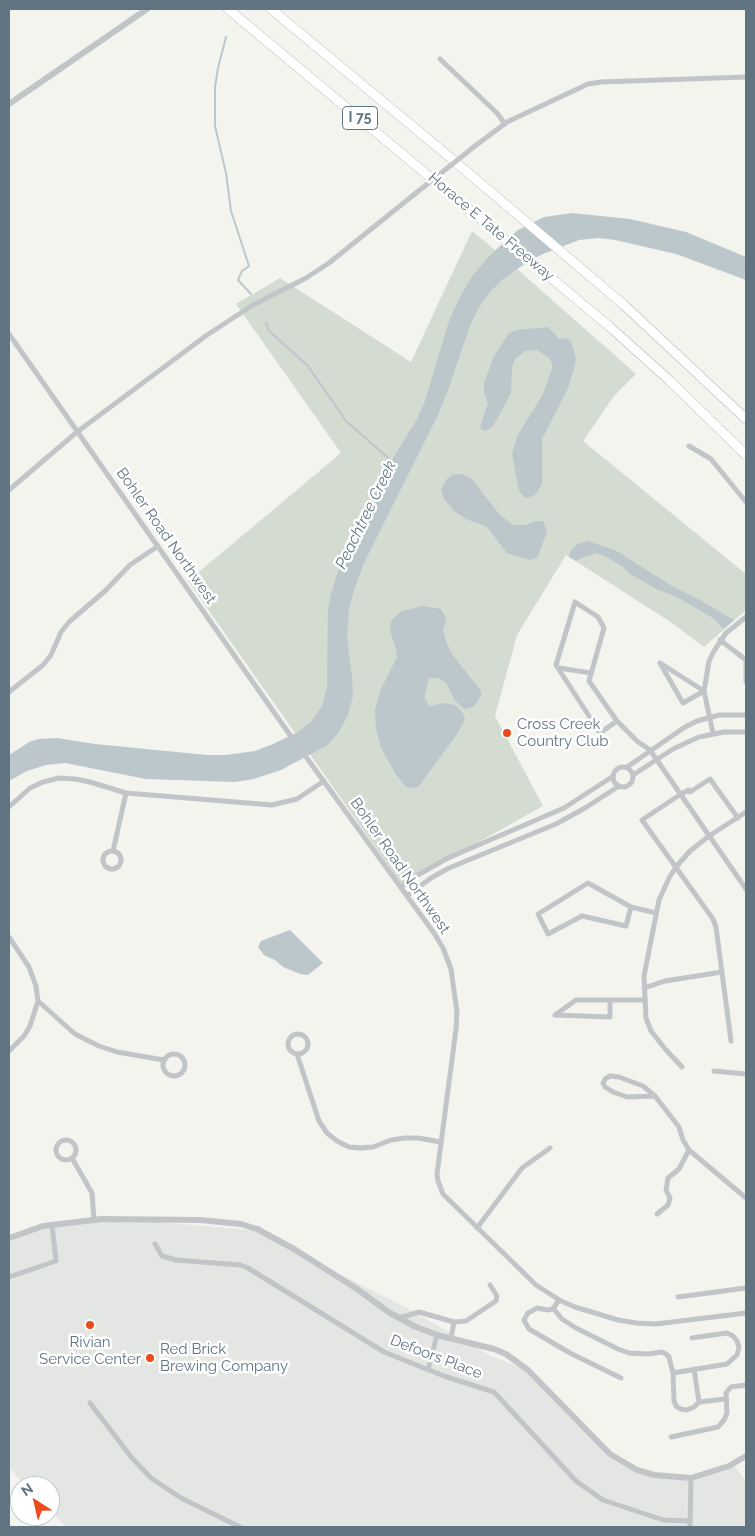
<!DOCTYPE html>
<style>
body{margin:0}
#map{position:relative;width:755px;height:1536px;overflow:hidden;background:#f4f4ef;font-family:Raleway,sans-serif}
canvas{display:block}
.frame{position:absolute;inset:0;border:10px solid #617482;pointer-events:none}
.north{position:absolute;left:10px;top:1476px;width:50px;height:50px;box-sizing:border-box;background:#fff;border:1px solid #c0c7cd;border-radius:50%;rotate:325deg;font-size:14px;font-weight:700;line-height:20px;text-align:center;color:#617482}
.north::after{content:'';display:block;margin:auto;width:18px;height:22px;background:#ec4a18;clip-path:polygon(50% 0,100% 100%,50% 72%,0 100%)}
</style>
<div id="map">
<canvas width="755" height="1536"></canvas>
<div class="frame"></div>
<div class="north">N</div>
</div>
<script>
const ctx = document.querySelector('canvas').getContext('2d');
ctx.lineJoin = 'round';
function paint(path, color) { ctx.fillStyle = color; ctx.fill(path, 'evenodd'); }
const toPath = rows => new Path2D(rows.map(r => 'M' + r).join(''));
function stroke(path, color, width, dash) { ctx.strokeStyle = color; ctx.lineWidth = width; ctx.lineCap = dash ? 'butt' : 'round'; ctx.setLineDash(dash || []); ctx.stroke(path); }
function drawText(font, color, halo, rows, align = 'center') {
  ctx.font = font + ' Raleway,sans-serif'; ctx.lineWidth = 5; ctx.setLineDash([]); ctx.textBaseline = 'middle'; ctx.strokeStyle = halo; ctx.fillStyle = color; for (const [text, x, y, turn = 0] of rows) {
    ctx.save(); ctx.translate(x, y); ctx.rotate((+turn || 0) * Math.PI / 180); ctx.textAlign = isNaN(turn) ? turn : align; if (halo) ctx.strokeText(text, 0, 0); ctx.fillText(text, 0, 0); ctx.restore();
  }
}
paint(toPath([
 [147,1221,252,1230,405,1307,491,1356,530,1371,611,1458,646,1473,687,1478,733,1464,746,1481,746,1527,66,1527,50,1511,50,1486,25,1486,9,1467,9,1237,43,1226,83,1222]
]), '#e4e6e3');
paint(toPath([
 [472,231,507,260,636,374,614,396,583,441,746,574,746,610,704,647,672,623,566,555,517,635,495,716,543,806,402,885,188,581,341,453,236,304,280,278,411,362]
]), '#d4dbd0');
paint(toPath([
 [572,213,630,219,686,232,746,257,746,280,676,254,615,240,599,238,579,240,543,254,526,263,503,279,489,293,478,309,470,326,448,390,437,417,364,563,354,590,349,609,347,638,352,677,353,696,348,715,339,732,333,739,326,746,281,770,254,779,235,782,146,779,65,763,46,765,27,771,9,781,9,755,29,742,38,739,57,738,95,744,207,755,226,755,255,751,273,744,296,733,311,722,322,706,327,687,328,609,332,590,338,572,387,468,417,419,425,401,449,321,461,295,471,278,489,256,518,230,544,217],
 [548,327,559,339,567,338,571,341,576,358,574,369,568,388,542,439,542,484,535,495,527,498,524,497,519,491,512,453,518,435,543,394,552,369,552,363,549,358,537,350,525,351,515,359,512,367,511,392,508,399,493,426,486,431,482,430,480,426,488,403,484,393,484,383,494,356,509,333,517,330],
 [462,474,471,478,499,514,513,525,526,525,535,521,543,521,547,532,537,558,530,560,507,553,487,527,466,519,453,510,444,499,441,489,446,480,452,475],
 [587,541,615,550,672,586,700,600,734,620,724,629,713,618,675,596,656,589,629,573,623,567,605,556,596,553,584,557,576,561,569,557,571,550,578,544],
 [423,606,441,609,446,618,443,630,446,641,452,654,481,691,481,696,474,706,470,708,465,709,456,702,446,683,438,678,429,678,425,693,425,699,428,704,430,706,444,703,455,705,462,712,465,719,458,733,421,783,418,787,409,788,405,786,395,773,381,748,376,729,375,710,380,691,397,657,396,649,391,634,390,624,393,619,402,611],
 [290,930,323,963,308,975,300,974,283,967,275,960,264,955,258,947,261,941]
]), '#bcc7cc');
stroke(toPath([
 [226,37,218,68,215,87,215,126,226,173,231,211,249,266,242,271,238,280,251,294],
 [266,323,269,331,308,366,346,421,393,462]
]), '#bcc7cc', 2);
const motorway = toPath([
 [228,9,610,327,669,380,746,455],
 [271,9,446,154,624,305,746,419]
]);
stroke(motorway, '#b3b7ba', 10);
stroke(toPath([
 [440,59,497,113,505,124],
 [475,146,507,122,588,84,601,82,746,77],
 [9,334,285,728,434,933,443,948,451,969,457,1012,456,1029,437,1174,438,1181,443,1194,536,1285,561,1301,575,1307,618,1320,636,1323,656,1324,746,1313],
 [689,446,711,459,746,502],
 [9,490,77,432,207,335,253,305,306,278,329,263,416,193],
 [575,602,598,617,604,628,589,681,617,721,600,733,556,665,575,602],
 [720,640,746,660],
 [746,660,746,682],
 [660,663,704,691,683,703,660,663],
 [559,668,591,673],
 [9,692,43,665,51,655,61,632,69,622,105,591,130,565,158,546],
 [617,721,637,741,650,750,746,889],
 [713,733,704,691,709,661,714,651,726,633,746,617],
 '613 777a10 10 0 1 1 20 0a10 10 0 1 1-20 0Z',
 [627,767,685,727,697,721,719,715,746,715],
 [633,775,673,749,699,737,724,732,746,732],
 [9,807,30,788,43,782,59,778,75,779,90,782,126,793,272,805,297,799,324,781],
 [113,851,126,793],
 '103 860a9 9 0 1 1 18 0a9 9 0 1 1-18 0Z',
 [401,887,416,876,448,858,564,808,612,777],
 [407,896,431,878,449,868,556,824,585,808,619,786],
 [631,907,626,926,582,916,548,934,538,914,588,883,631,907,656,913],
 [9,937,29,967,36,986,38,1001,30,1026,24,1036,9,1051],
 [644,988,665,981,722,972],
 [610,1000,610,1017,555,1015,576,1000,645,1000],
 [38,1001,75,1034,99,1046,117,1052,164,1060],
 '288 1044a10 10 0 1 1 20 0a10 10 0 1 1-20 0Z',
 [731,1041,716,927,713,919,642,820,681,794,689,790,690,792,710,779,738,818],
 [297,1054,319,1121,327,1133,337,1141,349,1147,361,1148,373,1147,391,1140,405,1138,418,1138,441,1142],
 '163 1065a11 11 0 1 1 22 0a11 11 0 1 1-22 0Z',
 [682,1067,666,1050,651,1031,646,1018,644,976,659,900,669,878,676,867,690,851,709,836,746,812],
 [714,1071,746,1074],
 [655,1096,643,1086,619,1077,610,1076,605,1079,603,1083,605,1087,613,1092,627,1097,655,1096,679,1127,683,1140,689,1150,746,1198],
 '56 1150a10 10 0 1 1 20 0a10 10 0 1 1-20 0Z',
 [72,1158,92,1193,94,1220],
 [657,1214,668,1205,670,1198,666,1190,668,1178,679,1169,689,1150],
 [477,1228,522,1168,550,1148],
 [155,1244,162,1256,176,1260,240,1265,248,1268,384,1352,444,1376,494,1392,576,1481,603,1500,663,1520,690,1521],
 [9,1277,56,1261,52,1225],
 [678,1297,746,1288],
 [559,1300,553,1309,547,1310,537,1308,528,1313,524,1320,529,1329,570,1353,621,1378],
 [553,1308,562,1319,576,1328,618,1349,629,1353,648,1354,662,1352,666,1354,669,1357,673,1373,674,1401,676,1406,681,1409,687,1410,694,1407,699,1402,694,1369],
 [399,1318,419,1312,454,1322,466,1321,496,1301,497,1296,490,1285],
 [451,1339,454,1322],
 [428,1370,437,1335],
 [673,1373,727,1364,737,1355,739,1347,737,1341,733,1336,727,1333,692,1338],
 [699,1402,725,1399],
 [90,1403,132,1458,151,1478,181,1498,240,1527],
 [671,1437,718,1427,724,1420,727,1413,726,1393,731,1387,746,1385],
 [690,1527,691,1478]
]), '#c1c5c8', 5);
stroke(toPath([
 [9,104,147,9],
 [9,1238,43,1226,102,1219,200,1220,241,1224,257,1229,294,1249,357,1289,390,1313,414,1326,437,1335,494,1349,506,1354,528,1370,610,1454,637,1470,654,1475,691,1478,729,1466,746,1456]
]), '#c1c5c8', 6);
stroke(motorway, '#fff', 9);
stroke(toPath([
 [416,193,475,146]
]), '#c1c5c8', 5);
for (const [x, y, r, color] of [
 [507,733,5,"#ec4a18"],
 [90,1325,5,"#ec4a18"],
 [150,1358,5,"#ec4a18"]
]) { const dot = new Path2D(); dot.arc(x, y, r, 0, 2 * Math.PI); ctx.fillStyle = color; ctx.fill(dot); stroke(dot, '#fff', 2); }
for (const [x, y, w] of [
 [360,118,35]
]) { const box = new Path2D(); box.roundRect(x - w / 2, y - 11.5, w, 23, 4); ctx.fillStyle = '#fff'; ctx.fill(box); stroke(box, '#617482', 1); }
drawText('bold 14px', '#617482', null, [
 ["I 75",360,118]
]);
drawText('15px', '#617482', '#fff', [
 ["Horace E Tate Freeway",491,227,40],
 ["Bohler Road Northwest",166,536,55],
 ["Bohler Road Northwest",400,866,55],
 ["Defoors Place",436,1357,21]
]);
drawText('15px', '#617482', '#fff', [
 ["Cross Creek",517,724],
 ["Country Club",517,741],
 ["Rivian",90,1342,"center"],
 ["Service Center",90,1359,"center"],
 ["Red Brick",160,1349],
 ["Brewing Company",160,1366]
], 'left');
drawText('italic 16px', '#5d7780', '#fff', [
 ["Peachtree Creek",366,515,-64]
]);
</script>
